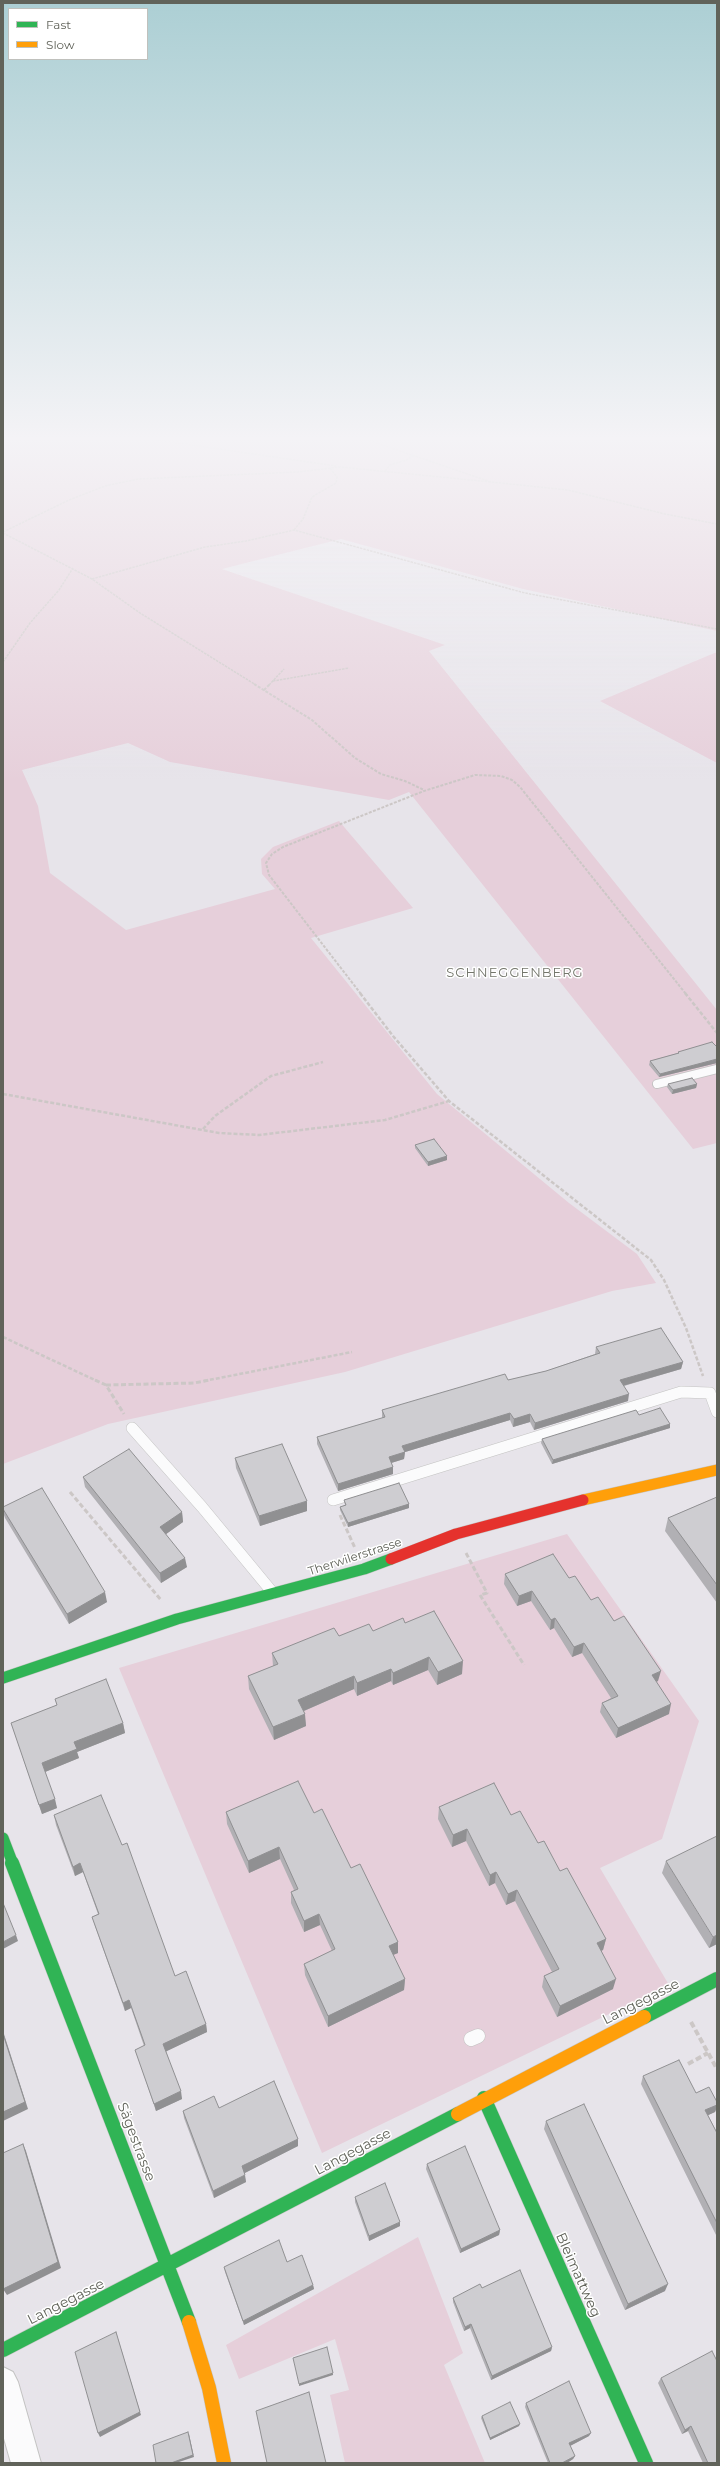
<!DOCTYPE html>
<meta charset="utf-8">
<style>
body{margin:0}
#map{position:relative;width:720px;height:2466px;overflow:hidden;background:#e7e4ea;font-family:Montserrat,sans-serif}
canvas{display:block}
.frame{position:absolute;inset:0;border:4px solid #61635a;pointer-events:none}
.legend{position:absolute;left:8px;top:8px;width:140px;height:52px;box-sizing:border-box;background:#fff;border:1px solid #c0c1bd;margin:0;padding:5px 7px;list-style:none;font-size:12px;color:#61635a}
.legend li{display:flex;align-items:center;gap:8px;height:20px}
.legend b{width:20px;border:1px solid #c0c1bd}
</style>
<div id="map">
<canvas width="720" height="2466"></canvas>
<div class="frame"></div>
<ul class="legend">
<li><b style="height:5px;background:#30b455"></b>Fast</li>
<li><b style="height:5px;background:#ff9f0a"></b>Slow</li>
</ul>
</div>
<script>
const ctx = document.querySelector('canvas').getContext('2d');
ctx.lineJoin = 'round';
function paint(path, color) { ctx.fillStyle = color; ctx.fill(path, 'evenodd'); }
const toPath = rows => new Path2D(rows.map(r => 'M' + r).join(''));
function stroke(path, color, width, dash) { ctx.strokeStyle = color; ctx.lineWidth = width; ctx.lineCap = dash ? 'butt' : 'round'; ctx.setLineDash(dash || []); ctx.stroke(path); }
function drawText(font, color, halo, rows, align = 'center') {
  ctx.font = font + ' Montserrat,sans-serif'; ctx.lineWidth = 3; ctx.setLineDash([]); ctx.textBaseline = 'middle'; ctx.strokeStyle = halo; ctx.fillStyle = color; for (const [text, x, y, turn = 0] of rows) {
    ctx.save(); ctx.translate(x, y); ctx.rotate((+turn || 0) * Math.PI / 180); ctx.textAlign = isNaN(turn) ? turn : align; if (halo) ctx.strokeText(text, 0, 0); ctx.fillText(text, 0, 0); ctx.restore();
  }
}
paint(toPath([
 [3,436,717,436,717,631,523,589,341,539,222,569,445,645,429,651,717,1010,717,1143,693,1149,409,792,389,800,170,762,128,743,22,770,38,806,50,873,126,930,275,889,262,874,261,859,273,847,339,821,413,908,311,938,437,1094,569,1203,637,1254,656,1283,612,1291,345,1372,108,1424,3,1464],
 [717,652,717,763,600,701,688,664],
 [567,1534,699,1721,662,1839,600,1868,669,1985,322,2153,119,1668],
 [418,2237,463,2353,444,2365,485,2463,345,2463,330,2395,349,2390,335,2339,239,2379,226,2345]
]), '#e6cfda');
const laneFar2 = toPath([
 [657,1084,717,1069]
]);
const laneFar1 = toPath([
 [132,1428,202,1507,273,1593],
 [333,1500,681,1392,710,1393,717,1412]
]);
const lane = toPath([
 [471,2039,478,2036]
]);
const street = toPath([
 [3,2367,13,2372,18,2382,41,2463,11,2463,3,2435,3,2367]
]);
const fastFar1 = toPath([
 [3,1678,177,1619,364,1569,391,1559],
 [3,1838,13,1864]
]);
const fast = toPath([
 [12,1863,189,2322],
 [644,2017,717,1979],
 [484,2098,646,2463],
 [3,2350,458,2114]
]);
const slowFar1 = toPath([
 [583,1500,717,1470]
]);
const slow = toPath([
 [458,2114,644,2017],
 [189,2322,209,2388,224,2463]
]);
const jam = toPath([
 [391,1559,456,1534,583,1500]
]);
stroke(laneFar2, '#c3c3c2', 10);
stroke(laneFar1, '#c3c3c2', 12);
stroke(lane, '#c3c3c2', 15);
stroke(street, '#c3c3c2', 2);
stroke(fastFar1, '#c5c5c4', 12);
stroke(fast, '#c5c5c4', 15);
stroke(slowFar1, '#c5c5c4', 12);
stroke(slow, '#c5c5c4', 15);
stroke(jam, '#c5c5c4', 12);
stroke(toPath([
 [130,436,336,466],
 [356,436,491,482,568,490,665,514,717,524],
 [700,436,717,438],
 [385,471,390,465,407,460,413,455],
 [294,530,303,519,312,497,336,483,337,477,330,468],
 [3,532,69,500,105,486,138,479,298,472,340,467,491,482],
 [3,533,92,579,140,613,256,685],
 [92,579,205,547,246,541,294,530,525,593,717,629],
 [3,662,30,623,59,590,73,568],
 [273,681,349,668],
 [269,685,284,669]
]), '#ccc7c6', 1.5, [2.5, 1]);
stroke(toPath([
 [254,684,312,720,355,758,381,774,405,781,424,790],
 [264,690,270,684],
 [361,994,269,875,266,863,272,854,283,847,424,791,475,775,501,776,512,780,520,787,686,994]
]), '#ccc7c6', 2, [3, 1.5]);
stroke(toPath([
 [360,993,393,1036,449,1101,651,1260,664,1280,686,1328,703,1376],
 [685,993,717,1033],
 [3,1094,219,1133,259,1135,385,1120,449,1101],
 [203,1129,215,1116,271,1076,323,1062],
 [3,1337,97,1381],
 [204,1381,352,1352]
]), '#ccc7c6', 2.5, [4, 2]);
stroke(toPath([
 [95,1380,106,1385,124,1414],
 [106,1385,194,1383,210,1380],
 [70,1492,161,1600],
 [340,1515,355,1548],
 [466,1553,487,1593,480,1595,524,1665]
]), '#ccc7c6', 3, [5, 2.5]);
stroke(toPath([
 [691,2022,717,2069],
 [688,2064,708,2053]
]), '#ccc7c6', 4, [6, 3]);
stroke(laneFar2, '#fbfbfc', 8);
stroke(laneFar1, '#fbfbfc', 11);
stroke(lane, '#fbfbfc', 14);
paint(street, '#fbfbfc');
stroke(fastFar1, '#30b455', 11);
stroke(fast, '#30b455', 14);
stroke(slowFar1, '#ff9f0a', 11);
stroke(slow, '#ff9f0a', 14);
stroke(jam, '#e5322d', 11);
paint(toPath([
 [717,1047,717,1063,659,1077,649,1065,650,1061,678,1053,678,1052],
 [668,1084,697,1084,696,1088,672,1094,667,1087],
 [415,1145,447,1160,428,1166,415,1148],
 [596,1347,683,1362,681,1369,624,1386,628,1401,534,1430,530,1422,513,1427,510,1420,405,1452,404,1459,391,1463,393,1467,393,1474,338,1491,317,1444,317,1437,382,1418,382,1410,546,1371,595,1354],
 [639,1415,670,1424,670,1428,552,1464,541,1443,542,1439],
 [235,1458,307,1511,260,1526,236,1468],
 [83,1477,182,1512,183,1522,166,1534,187,1567,161,1583,85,1487],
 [717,1497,717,1603,665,1531,668,1518],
 [344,1500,409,1504,409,1508,348,1527,340,1510,340,1507,345,1505],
 [3,1507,107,1602,69,1624,5,1518,3,1512],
 [505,1574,569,1578,591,1600,614,1621,658,1681,656,1682,669,1714,616,1738,600,1712,602,1703,611,1698,582,1653,572,1657,554,1628,550,1630,531,1601,517,1606,504,1584],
 [405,1623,462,1674,437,1685,428,1670,393,1685,391,1681,357,1696,354,1689,304,1711,306,1726,274,1740,249,1689,248,1676,273,1666,272,1653,339,1636,373,1631],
 [55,1699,123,1723,125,1733,77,1752,79,1758,45,1772,57,1808,42,1814,11,1723,57,1705],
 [439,1807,511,1815,538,1843,560,1871,606,1939,603,1950,601,1951,613,1989,557,2017,542,1987,544,1976,552,1972,515,1901,506,1905,495,1883,489,1886,466,1841,452,1847,438,1819],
 [226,1812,314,1813,351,1868,398,1942,398,1953,393,1955,405,1979,404,1990,328,2027,305,1975,304,1964,332,1951,320,1925,304,1932,291,1903,291,1892,294,1890,280,1859,249,1873,227,1824],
 [54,1815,175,1976,206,2024,207,2032,166,2051,182,2099,156,2111,138,2058,135,2050,144,2046,131,2008,125,2011,95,1926,92,1917,98,1914,83,1872,75,1876,56,1825],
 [666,1861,717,1944,709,1948,662,1873],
 [643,2076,696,2093,717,2102,717,2107,715,2112,708,2115,717,2133,717,2237,641,2084],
 [219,2108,298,2139,298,2146,244,2173,246,2182,214,2198,184,2118,183,2111],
 [546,2121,665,2291,625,2310,544,2129],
 [427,2164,500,2230,499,2235,460,2253,426,2169],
 [355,2197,400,2226,369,2241,355,2202],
 [287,2262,313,2285,314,2289,244,2325,225,2272,224,2267],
 [453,2298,552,2347,551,2351,491,2380,470,2328,464,2331,453,2302],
 [661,2378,717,2463,703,2463,688,2431,682,2434,658,2383],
 [526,2403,589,2436,570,2446,575,2456,573,2459,567,2463,548,2463,525,2407],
 [482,2416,519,2426,490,2440,481,2418]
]), '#b1b0b4');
paint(toPath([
 [717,1059,717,1063,659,1077,660,1074],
 [697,1084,696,1088,672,1094,673,1090],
 [447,1156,447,1160,428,1166,428,1162],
 [683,1362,681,1369,619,1387,620,1380],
 [629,1394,628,1401,534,1430,535,1423],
 [510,1413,510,1420,402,1453,402,1446],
 [530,1414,530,1422,513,1427,514,1419],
 [670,1424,670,1428,552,1464,553,1460],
 [405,1452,404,1459,388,1464,389,1457],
 [393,1467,393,1474,338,1491,338,1484],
 [307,1501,307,1511,260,1526,259,1516],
 [409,1504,409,1508,348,1527,348,1523],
 [182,1512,183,1522,162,1537,160,1527],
 [185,1558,187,1567,161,1583,160,1573],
 [532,1591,531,1601,517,1606,519,1596],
 [105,1592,107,1602,69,1624,67,1614],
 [555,1618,554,1628,550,1630,551,1620],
 [584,1643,582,1653,572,1657,574,1647],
 [429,1657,428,1670,393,1685,393,1673],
 [463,1661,462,1674,437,1685,438,1672],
 [391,1669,391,1681,357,1696,357,1683],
 [661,1671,658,1681,649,1685,652,1675],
 [354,1676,354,1689,299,1713,298,1700],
 [671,1704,669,1714,616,1738,618,1728],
 [305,1714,306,1726,274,1740,273,1727],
 [123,1723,125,1733,77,1752,79,1758,45,1772,42,1763,74,1742],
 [55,1799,57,1808,42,1814,39,1805],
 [467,1829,466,1841,452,1847,453,1835],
 [279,1847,280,1859,249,1873,248,1861],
 [80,1863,83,1872,75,1876,73,1867],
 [496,1872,495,1883,489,1886,490,1875],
 [517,1890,515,1901,506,1905,508,1894],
 [319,1914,320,1925,304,1932,304,1921],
 [16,1935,18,1941,3,1949,3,1942],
 [717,1935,717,1944,709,1948,713,1937],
 [606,1939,603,1950,594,1954,597,1943],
 [398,1942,398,1953,388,1957,389,1946],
 [405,1979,404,1990,328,2027,328,2016],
 [616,1979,613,1989,557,2017,560,2006],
 [129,2000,131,2008,125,2011,123,2003],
 [206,2024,207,2032,165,2052,163,2044],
 [3,2031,28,2109,3,2121],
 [181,2091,182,2099,156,2111,154,2104],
 [717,2105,717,2107,715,2112,702,2118,705,2110],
 [298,2139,298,2146,243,2174,242,2166],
 [23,2144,26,2151,61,2268,7,2295,3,2289],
 [245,2175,246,2182,214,2198,213,2191],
 [400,2222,400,2226,369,2241,369,2236],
 [500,2230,499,2235,460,2253,461,2249],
 [668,2284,665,2291,625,2310,628,2304],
 [313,2285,314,2289,244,2325,243,2321],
 [471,2324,470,2328,464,2331,465,2327],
 [116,2332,141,2415,100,2437,98,2433],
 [552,2347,551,2351,491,2380,492,2376],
 [333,2373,333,2375,299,2386,299,2384],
 [520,2424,519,2426,490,2440,490,2438],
 [691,2426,688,2431,682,2434,685,2430],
 [591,2433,589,2436,568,2447,569,2443],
 [189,2434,194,2457,176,2463,171,2463],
 [575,2456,573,2459,567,2463,562,2463]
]), '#909092');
const building = toPath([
 [712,1042,717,1047,717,1059,660,1074,650,1061,679,1053,678,1052,712,1042],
 [692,1078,697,1084,673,1090,668,1084,692,1078],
 [434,1139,447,1156,428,1162,415,1145,434,1139],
 [661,1328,683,1362,620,1380,629,1394,535,1423,530,1414,514,1419,510,1413,402,1446,405,1452,389,1457,393,1467,338,1484,317,1437,385,1417,382,1410,416,1400,505,1374,508,1380,546,1371,600,1353,596,1347,661,1328],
 [660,1408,670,1424,553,1460,542,1439,636,1410,639,1415,660,1408],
 [282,1444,307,1501,259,1516,235,1458,282,1444],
 [129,1449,182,1512,160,1527,185,1558,160,1573,83,1477,129,1449],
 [399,1483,409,1504,348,1523,340,1507,346,1505,344,1500,399,1483],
 [42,1488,105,1592,67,1614,3,1509,3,1507,42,1488],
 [717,1497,717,1585,668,1518,717,1497],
 [553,1554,569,1578,575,1576,591,1600,598,1597,614,1621,624,1616,661,1671,652,1675,671,1704,618,1728,602,1703,618,1696,584,1643,574,1647,555,1618,551,1620,532,1591,519,1596,505,1574,553,1554],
 [434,1611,463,1661,438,1672,429,1657,393,1673,391,1669,357,1683,354,1676,298,1700,305,1714,273,1727,248,1676,278,1664,272,1653,334,1628,339,1636,369,1624,373,1631,403,1618,405,1623,434,1611],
 [106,1679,123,1723,74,1742,77,1749,42,1763,55,1799,39,1805,11,1723,57,1705,55,1699,106,1679],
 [298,1781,314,1813,322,1809,351,1868,360,1864,398,1942,389,1946,405,1979,328,2016,304,1964,335,1949,319,1914,304,1921,291,1892,298,1889,279,1847,248,1861,226,1812,298,1781],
 [494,1783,511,1815,520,1811,538,1843,544,1841,560,1871,567,1868,606,1939,597,1943,616,1979,560,2006,544,1976,559,1969,517,1890,508,1894,496,1872,490,1875,467,1829,453,1835,439,1807,494,1783],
 [101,1795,122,1845,127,1843,175,1976,186,1971,206,2024,163,2044,181,2091,154,2104,135,2050,145,2045,129,2000,123,2003,92,1917,99,1914,80,1863,73,1867,54,1815,101,1795],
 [717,1836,717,1935,713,1937,666,1861,717,1836],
 [3,1903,16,1935,3,1942,3,1903],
 [3,2034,25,2102,3,2112,3,2034],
 [679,2060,696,2093,709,2087,717,2102,717,2105,705,2110,717,2133,717,2223,643,2076,679,2060],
 [274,2081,298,2139,242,2166,245,2175,213,2191,183,2111,214,2096,219,2108,274,2081],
 [584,2104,668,2284,628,2304,546,2121,584,2104],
 [23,2144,58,2262,3,2289,3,2153,23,2144],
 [465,2146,500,2230,461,2249,427,2164,465,2146],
 [385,2183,400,2222,369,2236,355,2197,385,2183],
 [279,2240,287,2262,302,2255,313,2285,243,2321,224,2267,279,2240],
 [520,2270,552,2347,492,2376,471,2324,465,2327,453,2298,480,2284,482,2288,520,2270],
 [116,2332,140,2412,98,2433,75,2352,116,2332],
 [327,2347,333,2373,299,2384,293,2358,327,2347],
 [712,2351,717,2361,717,2463,708,2463,691,2426,685,2430,661,2378,712,2351],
 [569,2381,591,2433,569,2443,575,2456,562,2463,550,2463,526,2403,569,2381],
 [309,2392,326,2463,267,2463,256,2411,309,2392],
 [510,2402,520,2424,490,2438,482,2416,510,2402],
 [188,2432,193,2455,171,2463,156,2463,153,2445,188,2432]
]);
paint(building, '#cecdd1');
stroke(building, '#909092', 1);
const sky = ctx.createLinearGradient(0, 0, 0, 782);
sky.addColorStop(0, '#accfd4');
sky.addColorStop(0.56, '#f4f3f6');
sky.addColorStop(1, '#f4f3f600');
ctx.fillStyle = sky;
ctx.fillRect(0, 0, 720, 782);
drawText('12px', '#61635a', '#fff', [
 ["Therwilerstrasse",355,1557,-18]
]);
ctx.letterSpacing = '1px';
drawText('13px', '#73756b', '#fff', [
 ["SCHNEGGENBERG",515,973]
]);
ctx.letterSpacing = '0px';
drawText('14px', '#61635a', '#fff', [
 ["Langegasse",641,2002,-27],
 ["Sägestrasse",136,2142,69],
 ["Langegasse",353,2152,-28],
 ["Bleimattweg",578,2275,66],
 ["Langegasse",66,2302,-27]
]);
</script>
